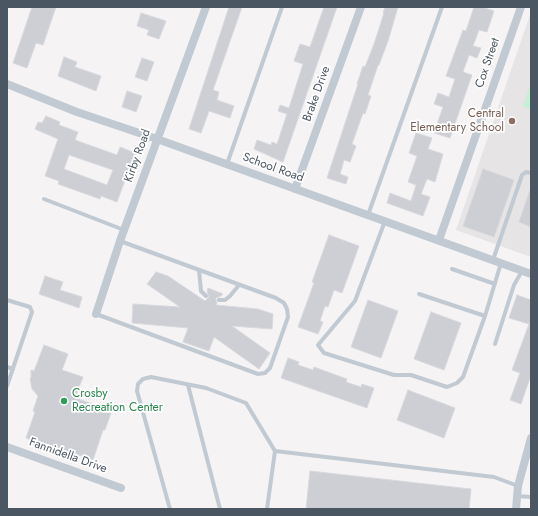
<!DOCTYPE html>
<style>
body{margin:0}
#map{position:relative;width:538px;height:516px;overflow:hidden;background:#f5f3f3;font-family:Jost,sans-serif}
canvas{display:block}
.frame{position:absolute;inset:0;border:8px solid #4a5661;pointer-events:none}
</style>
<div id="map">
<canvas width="538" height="516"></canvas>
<div class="frame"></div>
</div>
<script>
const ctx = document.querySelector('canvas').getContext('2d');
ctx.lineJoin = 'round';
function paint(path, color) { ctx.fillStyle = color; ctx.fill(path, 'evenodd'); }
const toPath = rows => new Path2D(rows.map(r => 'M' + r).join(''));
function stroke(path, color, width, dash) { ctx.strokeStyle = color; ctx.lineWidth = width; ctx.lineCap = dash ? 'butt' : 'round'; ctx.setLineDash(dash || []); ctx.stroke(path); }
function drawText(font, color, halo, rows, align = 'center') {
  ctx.font = font + ' Jost,sans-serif'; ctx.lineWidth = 3.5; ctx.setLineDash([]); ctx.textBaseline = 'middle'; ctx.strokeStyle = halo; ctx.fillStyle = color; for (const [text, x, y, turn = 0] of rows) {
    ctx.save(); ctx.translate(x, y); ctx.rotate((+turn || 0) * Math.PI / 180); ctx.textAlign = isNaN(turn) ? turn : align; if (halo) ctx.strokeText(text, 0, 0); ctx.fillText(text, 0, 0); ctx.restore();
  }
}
paint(toPath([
 [531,12,531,257,456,230]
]), '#e6e4e5');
paint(toPath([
 [531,83,531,109,523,106]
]), '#c3f1d5');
const building = toPath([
 [32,7,56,7,43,45,36,43,27,68,13,63,32,7],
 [229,7,242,7,213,90,219,92,217,100,234,106,230,118,209,111,201,133,189,129,229,7],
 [324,7,337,7,283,162,254,149,257,140,271,145,272,142,277,144,287,114,278,111,280,105,289,108,303,64,294,61,300,44,310,47,324,7],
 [385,7,398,7,388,41,379,65,378,65,368,95,371,96,365,114,363,113,352,144,356,146,350,162,344,160,340,174,348,177,346,184,327,178,358,84,357,84,363,66,365,67,374,44,384,13,383,13,385,7],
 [474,7,482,7,494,11,487,32,479,30,473,46,481,48,477,58,469,55,463,72,472,75,450,138,434,133,443,107,434,104,438,93,449,97,455,79,446,76,463,30,466,31,474,7],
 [141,13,166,21,159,39,147,35,149,30,137,26,141,13],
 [64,57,77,62,75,67,101,76,96,91,58,76,64,57],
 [142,58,154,62,147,81,135,77,142,58],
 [127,91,142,96,136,112,122,107,127,91],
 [46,116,60,122,59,125,78,132,75,140,117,155,120,147,135,153,117,202,101,196,100,199,58,184,59,181,45,176,58,139,35,129,38,122,42,123,46,116],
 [69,155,113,170,107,185,64,169,69,155],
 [416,133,432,138,428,149,443,154,435,182,427,179,421,194,430,197,423,216,387,203,390,193,411,201,416,185,408,182,417,156,409,153,416,133],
 [483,169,514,180,494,237,463,226,483,169],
 [530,190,531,190,531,227,519,222,530,190],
 [329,235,359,246,342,293,334,290,328,307,325,306,320,321,323,322,318,334,298,327,314,283,312,282,329,235],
 [156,272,168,276,205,301,209,297,207,292,208,288,223,294,221,296,216,298,216,300,217,303,216,305,258,309,273,314,272,329,232,326,270,353,259,369,214,337,209,351,183,342,188,328,132,323,133,304,180,307,147,284,156,272],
 [45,276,63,282,60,290,82,297,79,308,39,294,45,276],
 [517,295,531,300,531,375,521,404,510,400,520,373,512,370,529,324,509,318,517,295],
 [368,300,398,311,381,358,351,347,368,300],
 [431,312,461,323,444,370,414,359,431,312],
 [44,345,68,354,62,370,83,377,75,398,96,405,95,408,111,413,105,430,103,430,93,460,41,442,40,443,26,438,35,412,33,411,38,396,32,389,30,378,31,378,31,370,34,371,44,345],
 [288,358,299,362,298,365,313,370,314,367,347,379,346,382,361,387,362,384,374,388,367,408,281,378,288,358],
 [408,390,455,408,444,438,397,420,408,390],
 [310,471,471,489,469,509,306,509,310,471]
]);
paint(building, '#cdcfd5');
stroke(building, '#d7d9de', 1);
stroke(toPath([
 [227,164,282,7],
 [44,199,124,230],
 [368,215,442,7],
 [385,221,355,301,318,345,324,353,394,375,411,375,447,387,457,383,463,377,485,316,501,263],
 [493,260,522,175,526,172,531,173],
 [452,269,495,284],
 [199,270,201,291,206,296],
 [419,294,485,316],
 [7,300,30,307,32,312,7,386],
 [219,300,225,300,230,296,239,285],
 [96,314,258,374,265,373,270,368,288,317,287,309,284,303,276,298,120,241],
 [495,344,514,285,522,271],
 [7,367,13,369],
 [188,385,220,509],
 [275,451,494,477,518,486],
 [517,496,531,497],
 [170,509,137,391,138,384,143,379,151,377,206,388,246,403,275,451,267,509]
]), '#c1cad2', 4);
stroke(toPath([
 [7,84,77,112,157,139,531,274],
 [295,189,361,7],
 [439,240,521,7],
 [96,314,120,241,206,7],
 [7,447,121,488],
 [516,509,518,486,531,438]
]), '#c1cad2', 8);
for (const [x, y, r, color] of [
 [512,121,4,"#8d6e63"],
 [64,401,4,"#2e9e5b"]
]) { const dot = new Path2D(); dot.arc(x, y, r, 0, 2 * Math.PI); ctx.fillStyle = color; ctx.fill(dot); stroke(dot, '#fff', 1.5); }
drawText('12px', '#4a5661', '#fff', [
 ["Cox Street",488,63,-71],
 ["Brake Drive",317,94,-70],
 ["Kirby Road",138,156,-70],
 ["School Road",273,168,20],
 ["Fannidella Drive",68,456,20]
]);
drawText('12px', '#785e54', '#fff', [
 ["Central",504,114],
 ["Elementary School",504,128]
], 'right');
drawText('12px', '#27864d', '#fff', [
 ["Crosby",72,394],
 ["Recreation Center",72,408]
], 'left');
</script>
